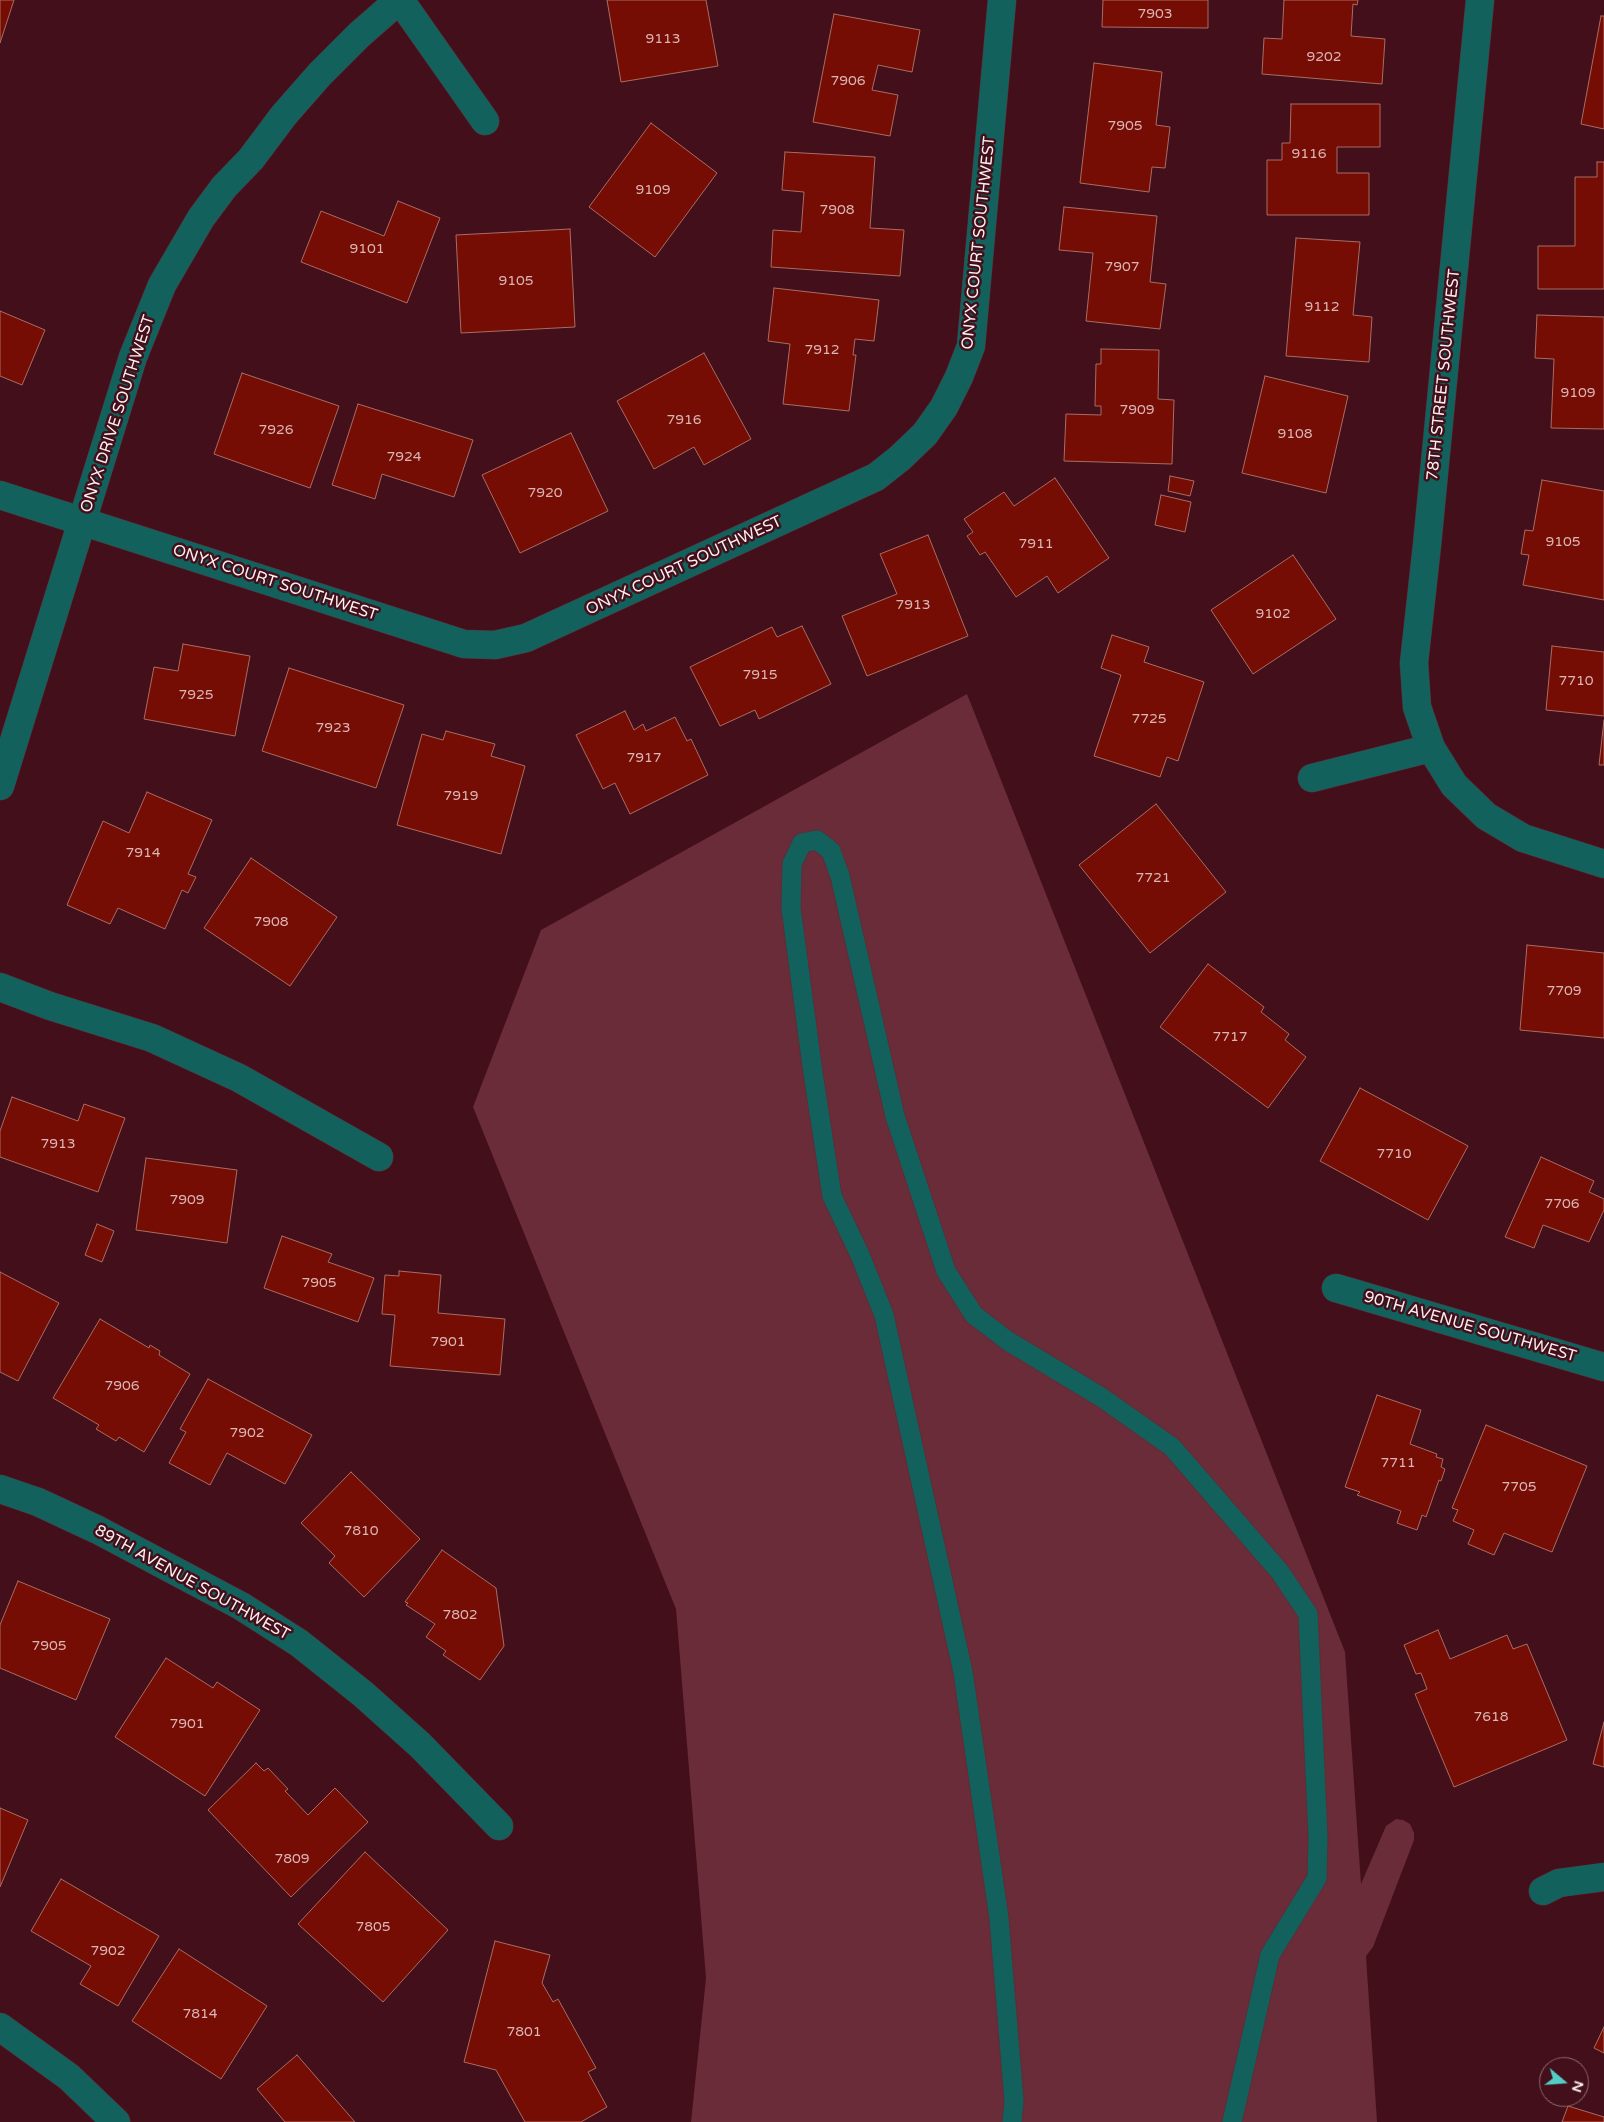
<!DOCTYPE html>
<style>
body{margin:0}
#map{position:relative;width:1604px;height:2122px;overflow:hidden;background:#420f1b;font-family:"Varela Round",sans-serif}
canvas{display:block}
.north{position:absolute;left:1539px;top:2057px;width:50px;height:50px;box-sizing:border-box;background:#420f1b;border:1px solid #8d6970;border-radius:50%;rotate:108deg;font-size:14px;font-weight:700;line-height:20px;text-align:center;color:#fdeff0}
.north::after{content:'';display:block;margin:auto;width:18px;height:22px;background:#54cdc7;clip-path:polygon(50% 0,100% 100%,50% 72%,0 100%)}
</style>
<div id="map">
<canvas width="1604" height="2122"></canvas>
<div class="north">N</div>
</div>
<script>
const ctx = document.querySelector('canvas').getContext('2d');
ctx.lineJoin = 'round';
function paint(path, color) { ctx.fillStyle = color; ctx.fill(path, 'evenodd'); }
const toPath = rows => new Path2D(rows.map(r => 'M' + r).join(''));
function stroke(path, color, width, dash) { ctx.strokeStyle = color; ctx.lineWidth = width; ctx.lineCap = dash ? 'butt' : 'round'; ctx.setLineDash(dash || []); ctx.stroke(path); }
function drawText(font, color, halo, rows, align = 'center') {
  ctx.font = font + ' "Varela Round",sans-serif'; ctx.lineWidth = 5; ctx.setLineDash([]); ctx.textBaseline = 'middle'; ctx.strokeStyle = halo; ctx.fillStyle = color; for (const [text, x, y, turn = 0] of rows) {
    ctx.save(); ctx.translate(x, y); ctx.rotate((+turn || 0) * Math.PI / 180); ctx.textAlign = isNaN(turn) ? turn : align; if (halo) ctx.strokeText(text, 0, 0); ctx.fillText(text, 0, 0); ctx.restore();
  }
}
paint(toPath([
 [967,694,1345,1652,1361,1884,1386,1826,1396,1819,1403,1820,1410,1824,1414,1833,1414,1840,1373,1947,1366,1956,1377,2122,691,2122,706,1978,676,1609,473,1107,541,930]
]), '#692c38');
const building = toPath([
 [0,0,14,0,0,43,0,0],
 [607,0,706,0,718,66,621,82,607,0],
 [1103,0,1208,0,1208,28,1102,27,1103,0],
 [1284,0,1358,0,1357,5,1353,4,1351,36,1385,39,1382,84,1262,74,1264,38,1282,39,1284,0],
 [834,14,920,30,912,72,878,65,872,90,898,95,890,136,813,122,834,14],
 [1601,16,1604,16,1604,129,1581,124,1601,16],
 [1094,63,1162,72,1156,125,1170,127,1165,168,1152,167,1149,192,1080,183,1094,63],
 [1291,104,1380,104,1380,147,1337,147,1337,173,1369,173,1369,215,1267,215,1267,160,1282,160,1282,143,1290,143,1291,104],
 [651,123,717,173,655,257,589,207,651,123],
 [785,152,875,157,870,228,904,230,900,276,771,267,773,230,801,232,804,192,782,190,785,152],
 [1597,162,1604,162,1604,289,1538,289,1538,246,1575,246,1575,177,1597,177,1597,162],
 [398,201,440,218,407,303,301,262,321,211,384,236,398,201],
 [1064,207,1157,216,1150,282,1166,284,1160,329,1086,321,1093,253,1059,250,1064,207],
 [570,229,575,327,461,333,456,235,570,229],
 [1296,238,1360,242,1353,315,1372,317,1369,362,1286,356,1296,238],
 [774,288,879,300,874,341,855,339,853,355,856,355,849,411,783,404,790,344,768,341,774,288],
 [0,311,45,330,22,385,0,376,0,311],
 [1537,315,1604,317,1604,429,1551,428,1554,359,1535,358,1537,315],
 [1101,349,1159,350,1158,399,1174,400,1172,464,1064,461,1066,414,1101,415,1101,406,1095,406,1096,364,1101,364,1101,349],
 [704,353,751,439,704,465,694,447,654,469,617,401,704,353],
 [242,373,339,406,310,488,214,454,242,373],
 [1265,376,1348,396,1326,493,1242,473,1265,376],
 [358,404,473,440,454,497,382,474,375,499,332,485,358,404],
 [571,433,608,511,520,553,482,475,571,433],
 [1170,476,1194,481,1190,496,1168,491,1170,476],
 [1055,478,1109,558,1058,593,1047,576,1016,597,985,552,980,555,967,536,973,532,964,519,1004,492,1014,506,1055,478],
 [1542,480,1604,491,1604,600,1523,585,1529,555,1521,554,1525,530,1533,531,1542,480],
 [1161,495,1191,502,1185,532,1155,525,1161,495],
 [928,535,968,636,867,676,842,616,897,594,880,554,928,535],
 [1293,555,1336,619,1253,674,1211,610,1293,555],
 [802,626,831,684,759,719,755,710,720,726,690,667,772,627,777,637,802,626],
 [1112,635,1149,647,1144,662,1204,682,1178,761,1167,757,1160,777,1094,756,1121,675,1101,668,1112,635],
 [183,644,250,656,235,736,144,719,154,667,178,671,183,644],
 [1552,646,1604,652,1604,716,1546,710,1552,646],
 [289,668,404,705,376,788,262,751,289,668],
 [625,711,634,730,643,724,646,731,675,717,687,741,691,739,708,775,630,814,615,783,603,789,576,735,625,711],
 [1604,720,1604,765,1599,765,1604,720],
 [446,731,495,744,491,756,525,766,501,854,397,825,422,734,443,740,446,731],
 [147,792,212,820,188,874,196,877,188,893,182,890,165,929,118,908,110,924,67,905,103,821,129,833,147,792],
 [1156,804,1226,892,1150,953,1079,865,1156,804],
 [251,858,337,917,290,986,204,928,251,858],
 [1527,945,1604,953,1604,1038,1520,1030,1527,945],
 [1208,964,1264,1007,1261,1012,1289,1034,1285,1040,1306,1057,1268,1108,1160,1027,1208,964],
 [1360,1088,1468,1146,1428,1220,1320,1161,1360,1088],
 [12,1097,78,1121,84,1104,125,1118,98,1192,0,1157,0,1131,12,1097],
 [1541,1157,1594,1181,1589,1192,1604,1199,1604,1210,1589,1242,1543,1225,1534,1248,1505,1237,1541,1157],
 [146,1158,237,1170,227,1243,136,1230,146,1158],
 [97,1224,114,1231,102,1262,85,1255,97,1224],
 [282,1236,332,1254,328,1262,374,1278,358,1322,264,1288,282,1236],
 [399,1271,441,1275,438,1313,505,1319,500,1375,390,1366,395,1315,382,1314,385,1275,399,1276,399,1271],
 [0,1272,59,1303,18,1381,0,1372,0,1272],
 [100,1319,149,1348,150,1345,160,1351,159,1355,190,1374,144,1452,119,1437,116,1441,96,1429,99,1425,53,1398,100,1319],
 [208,1379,312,1435,285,1484,227,1453,210,1485,169,1463,186,1432,180,1429,208,1379],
 [1377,1395,1421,1410,1410,1444,1437,1454,1436,1457,1443,1459,1441,1467,1445,1469,1441,1481,1439,1480,1426,1517,1422,1515,1417,1530,1397,1523,1401,1511,1357,1495,1360,1492,1345,1487,1377,1395],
 [1486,1425,1587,1466,1552,1552,1504,1533,1494,1555,1468,1544,1474,1530,1453,1521,1458,1510,1452,1508,1486,1425],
 [351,1472,420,1539,364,1597,329,1563,335,1556,301,1523,351,1472],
 [442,1550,496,1588,504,1646,480,1680,443,1655,446,1651,426,1637,435,1624,406,1605,408,1603,405,1602,442,1550],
 [18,1581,110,1619,76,1700,0,1668,0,1625,18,1581],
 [1438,1630,1450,1659,1507,1635,1513,1649,1527,1644,1567,1740,1454,1787,1415,1694,1427,1689,1421,1673,1416,1674,1404,1645,1438,1630],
 [166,1658,213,1688,217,1682,260,1710,205,1796,115,1737,166,1658],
 [1604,1722,1604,1767,1593,1764,1604,1722],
 [256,1763,264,1771,268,1768,288,1789,285,1791,308,1815,335,1788,368,1822,291,1897,208,1810,256,1763],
 [0,1808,28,1820,0,1887,0,1808],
 [365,1852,448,1930,383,2002,298,1924,365,1852],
 [61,1879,159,1936,118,2006,80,1984,91,1966,31,1931,61,1879],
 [495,1941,550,1955,542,1983,553,2002,558,1999,596,2068,588,2072,607,2107,581,2122,525,2122,496,2070,464,2062,495,1941],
 [179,1949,267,2006,221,2079,132,2021,179,1949],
 [1604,2027,1604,2053,1594,2048,1604,2027],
 [297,2055,355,2122,285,2122,257,2089,297,2055],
 [1568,2106,1604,2117,1604,2122,1562,2122,1568,2106]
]);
paint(building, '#750d05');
stroke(building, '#a96d63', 1);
const service = toPath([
 [1012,2122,1014,2101,999,1918,963,1672,884,1315,860,1255,832,1196,813,1073,791,908,792,864,802,843,817,840,831,851,840,876,895,1116,946,1271,974,1315,1008,1341,1101,1397,1172,1447,1280,1572,1308,1614,1318,1837,1317,1878,1270,1955,1232,2122]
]);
const minor = toPath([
 [400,0,485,121],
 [0,495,464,644,495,645,526,638,876,477,900,458,925,434,944,407,959,377,971,346,1002,0],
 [1312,778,1431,748],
 [0,987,50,1006,152,1038,239,1078,379,1157],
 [1336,1288,1604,1367],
 [0,1489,38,1502,98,1530,241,1606,299,1643,363,1694,420,1745,499,1826],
 [1543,1891,1559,1883,1604,1877],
 [0,2027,69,2077,116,2122]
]);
const tertiary = toPath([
 [1480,0,1427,545,1414,663,1417,707,1431,748,1454,785,1486,816,1523,838,1604,864],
 [0,786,133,357,162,285,201,218,224,187,251,159,284,115,320,74,359,35,399,0]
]);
stroke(service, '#5c2e39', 21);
stroke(minor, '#5c2e39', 29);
stroke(tertiary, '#5c2e39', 29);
stroke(service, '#13615d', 19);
stroke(minor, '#13615d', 28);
stroke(tertiary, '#13615d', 28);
drawText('14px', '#dbb6b5', null, [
 ["7903",1155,14],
 ["9113",663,39],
 ["9202",1324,57],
 ["7906",848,81],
 ["7905",1125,126],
 ["9116",1309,154],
 ["9109",653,190],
 ["7908",837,210],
 ["9101",367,249],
 ["7907",1122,267],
 ["9105",516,281],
 ["9112",1322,307],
 ["7912",822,350],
 ["9109",1578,393],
 ["7909",1137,410],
 ["7916",684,420],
 ["7926",276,430],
 ["9108",1295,434],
 ["7924",404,457],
 ["7920",545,493],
 ["9105",1563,542],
 ["7911",1036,544],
 ["7913",913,605],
 ["9102",1273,614],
 ["7915",760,675],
 ["7710",1576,681],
 ["7925",196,695],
 ["7725",1149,719],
 ["7923",333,728],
 ["7917",644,758],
 ["7919",461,796],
 ["7914",143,853],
 ["7721",1153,878],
 ["7908",271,922],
 ["7709",1564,991],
 ["7717",1230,1037],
 ["7913",58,1144],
 ["7710",1394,1154],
 ["7909",187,1200],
 ["7706",1562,1204],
 ["7905",319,1283],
 ["7901",448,1342],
 ["7906",122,1386],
 ["7902",247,1433],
 ["7711",1398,1463],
 ["7705",1519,1487],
 ["7810",361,1531],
 ["7802",460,1615],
 ["7905",49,1646],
 ["7618",1491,1717],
 ["7901",187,1724],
 ["7809",292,1859],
 ["7805",373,1927],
 ["7902",108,1951],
 ["7814",200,2014],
 ["7801",524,2032]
]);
drawText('16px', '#fdeff0', '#420f1b', [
 ["ONYX COURT SOUTHWEST",979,243,-84],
 ["78TH STREET SOUTHWEST",1444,375,-84],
 ["ONYX DRIVE SOUTHWEST",118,414,-72],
 ["ONYX COURT SOUTHWEST",684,566,-25],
 ["ONYX COURT SOUTHWEST",275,583,18],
 ["90TH AVENUE SOUTHWEST",1470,1327,16],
 ["89TH AVENUE SOUTHWEST",192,1583,29]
]);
</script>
